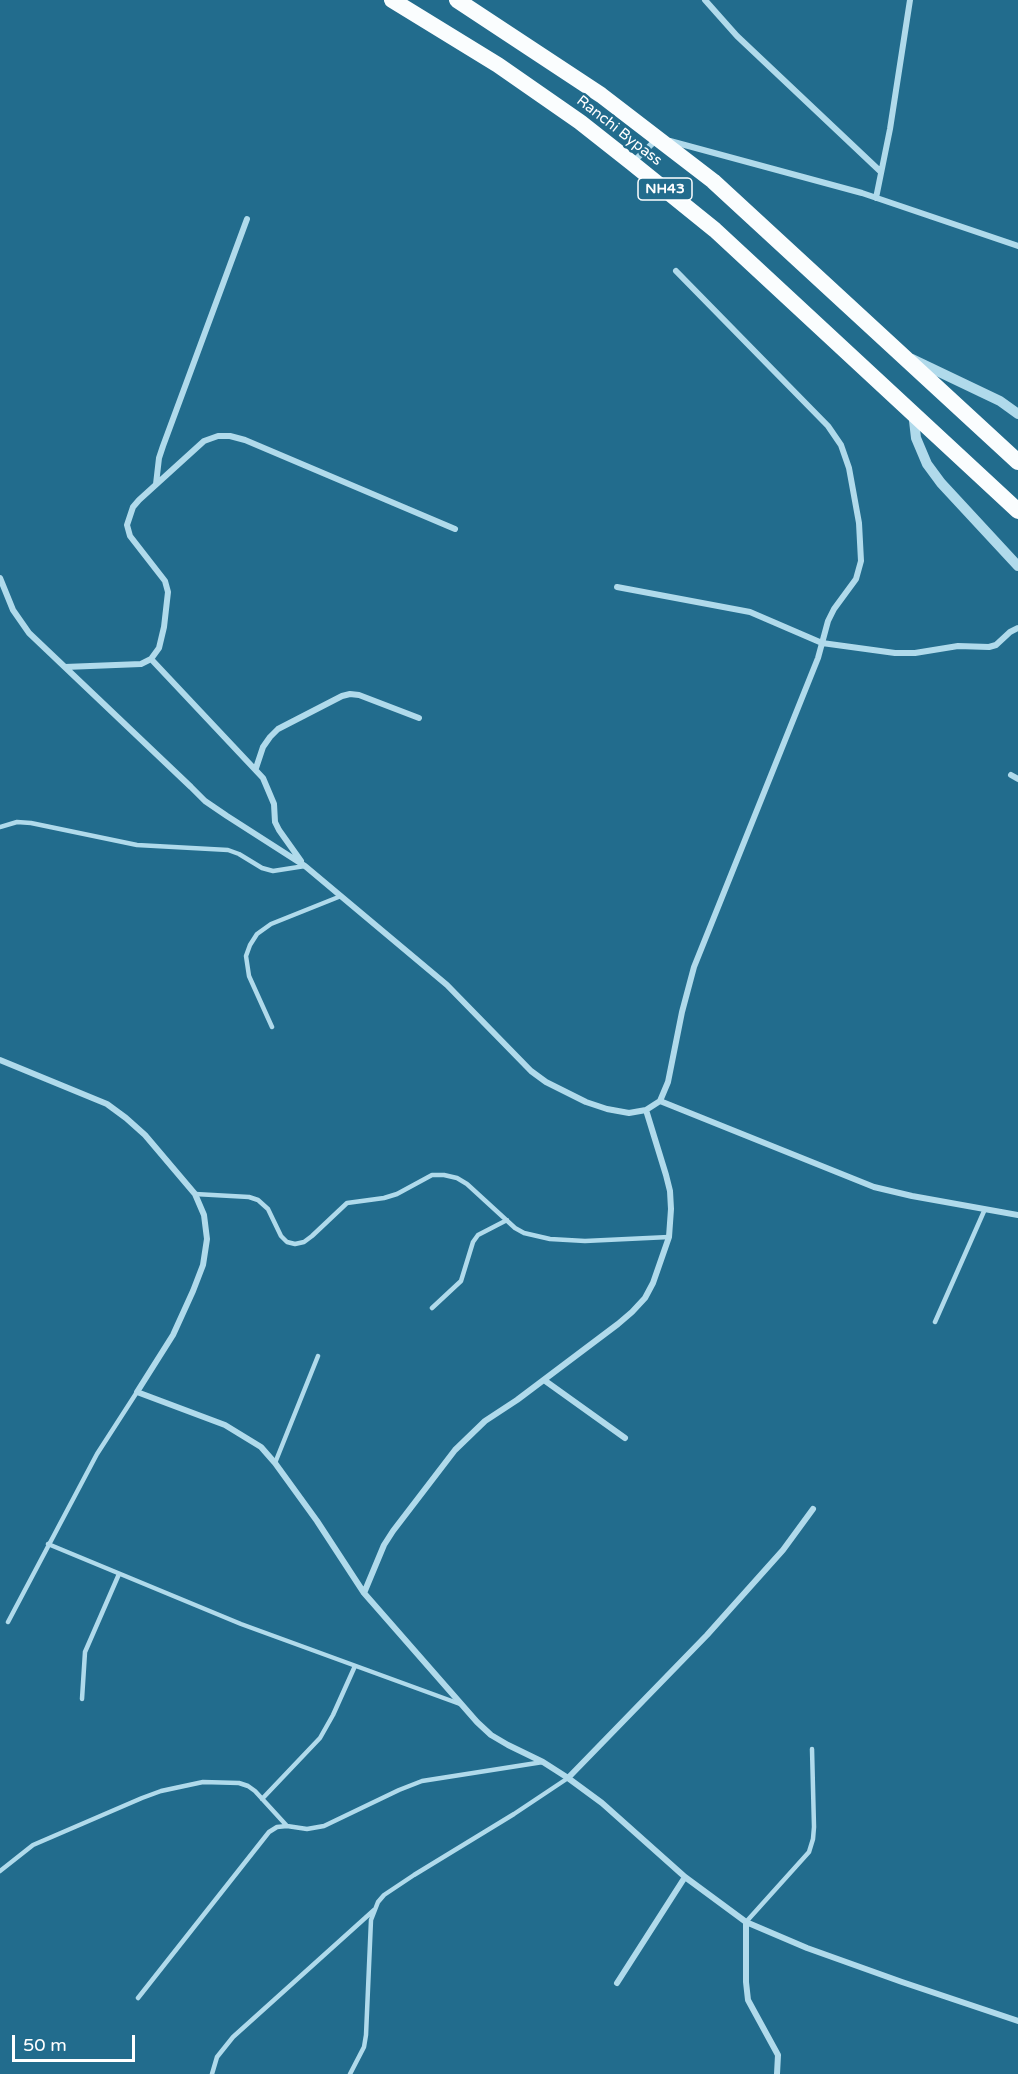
<!DOCTYPE html>
<style>
body{margin:0}
#map{position:relative;width:1018px;height:2074px;overflow:hidden;background:#226c8d;font-family:"Varela Round",sans-serif}
canvas{display:block}
.scale{position:absolute;left:12px;top:2035px;width:123px;height:27px;box-sizing:border-box;border:3px solid #fff;border-top:0;padding-left:8px;font-size:18px;line-height:21px;white-space:nowrap;color:#fff;-webkit-text-stroke:4px #226c8d;paint-order:stroke}
</style>
<div id="map">
<canvas width="1018" height="2074"></canvas>
<div class="scale">50 m</div>
</div>
<script>
const ctx = document.querySelector('canvas').getContext('2d');
ctx.lineJoin = 'round';
const toPath = rows => new Path2D(rows.map(r => 'M' + r).join(''));
function stroke(path, color, width, dash) { ctx.strokeStyle = color; ctx.lineWidth = width; ctx.lineCap = dash ? 'butt' : 'round'; ctx.setLineDash(dash || []); ctx.stroke(path); }
function drawText(font, color, halo, rows, align = 'center') {
  ctx.font = font + ' "Varela Round",sans-serif'; ctx.lineWidth = 5; ctx.setLineDash([]); ctx.textBaseline = 'middle'; ctx.strokeStyle = halo; ctx.fillStyle = color; for (const [text, x, y, turn = 0] of rows) {
    ctx.save(); ctx.translate(x, y); ctx.rotate((+turn || 0) * Math.PI / 180); ctx.textAlign = isNaN(turn) ? turn : align; if (halo) ctx.strokeText(text, 0, 0); ctx.fillText(text, 0, 0); ctx.restore();
  }
}
stroke(toPath([
 [0,827,17,822,31,823,137,845,228,850,239,854,262,868,273,871,305,866],
 [272,1027,249,976,246,956,250,945,257,934,271,924,341,896],
 [195,1194,249,1197,258,1200,268,1209,281,1236,287,1242,295,1244,304,1242,312,1236,347,1203,384,1198,397,1194,432,1175,444,1175,457,1178,467,1184,515,1228,524,1233,550,1239,585,1241,669,1237],
 [432,1308,461,1281,473,1242,478,1235,507,1220],
 [935,1322,985,1209],
 [275,1463,318,1356],
 [48,1544,241,1624,460,1704],
 [8,1622,97,1454,137,1392],
 [82,1699,85,1652,119,1574],
 [262,1799,320,1738,333,1715,355,1666],
 [0,1871,33,1845,142,1798,161,1791,203,1782,239,1783,248,1786,255,1791,287,1826],
 [746,1922,809,1852,813,1839,814,1827,812,1749],
 [138,1998,269,1832,277,1827,287,1826,307,1829,324,1826,399,1790,422,1781,543,1762],
 [212,2074,217,2057,233,2037,374,1910],
 [350,2074,364,2047,366,2035,371,1920,378,1902,384,1895,414,1875,514,1814,568,1778]
]), '#b0daeb', 4.5);
stroke(toPath([
 [705,0,737,36,881,172],
 [670,141,862,193,1018,246],
 [633,162,656,140],
 [876,198,890,129,910,0],
 [156,484,159,458,163,446,247,219],
 [0,578,13,610,29,633,191,787,205,801,227,816,305,866,447,985,531,1071,546,1082,586,1102,607,1109,629,1113,646,1110,660,1101,668,1082,682,1012,694,967,818,658,828,621,834,609,856,579,861,561,859,523,849,468,841,445,828,426,676,271],
 [617,587,750,612,822,643,895,653,915,653,958,646,989,647,996,645,1010,632,1018,628],
 [151,659,263,778,274,804,275,822,279,830,301,861],
 [65,667,141,664,151,659,159,648,164,627,168,592,165,581,130,536,127,525,133,507,139,500,204,441,218,436,230,436,245,440,455,529],
 [256,768,263,747,270,737,278,729,342,696,350,694,359,695,419,718],
 [1011,775,1018,779],
 [0,1060,107,1104,126,1118,145,1135,195,1194,204,1215,207,1239,203,1265,193,1291,173,1335,137,1392,225,1425,261,1447,275,1463,317,1521,364,1593,477,1722,491,1735,508,1745,543,1762,568,1778,602,1803,685,1877,746,1922,807,1948,902,1982,1018,2021],
 [660,1101,874,1187,912,1196,1018,1215],
 [544,1380,625,1438],
 [364,1593,384,1545,393,1531,455,1450,485,1421,517,1400,618,1324,632,1312,645,1298,653,1283,669,1237,671,1209,670,1191,666,1175,646,1110],
 [568,1778,707,1635,783,1550,813,1509],
 [746,1922,746,1982,748,2000,778,2055,777,2074],
 [617,1983,685,1877]
]), '#b0daeb', 6);
stroke(toPath([
 [912,359,1000,401,1018,414],
 [913,412,916,438,927,464,941,483,1018,566]
]), '#b0daeb', 10);
stroke(toPath([
 [392,0,498,65,580,122,632,163,715,230,1018,511],
 [457,0,601,95,713,181,1018,462]
]), '#fafdfe', 16);
for (const [x, y, w] of [
 [665,189,54]
]) { const box = new Path2D(); box.roundRect(x - w / 2, y - 11, w, 22, 4.5); ctx.fillStyle = '#226c8d'; ctx.fill(box); stroke(box, '#fff', 1.5); }
drawText('bold 14px', '#fff', null, [
 ["NH43",665,189]
]);
drawText('15px', '#fff', '#226c8d', [
 ["Ranchi Bypass",619,131,38]
]);
</script>
